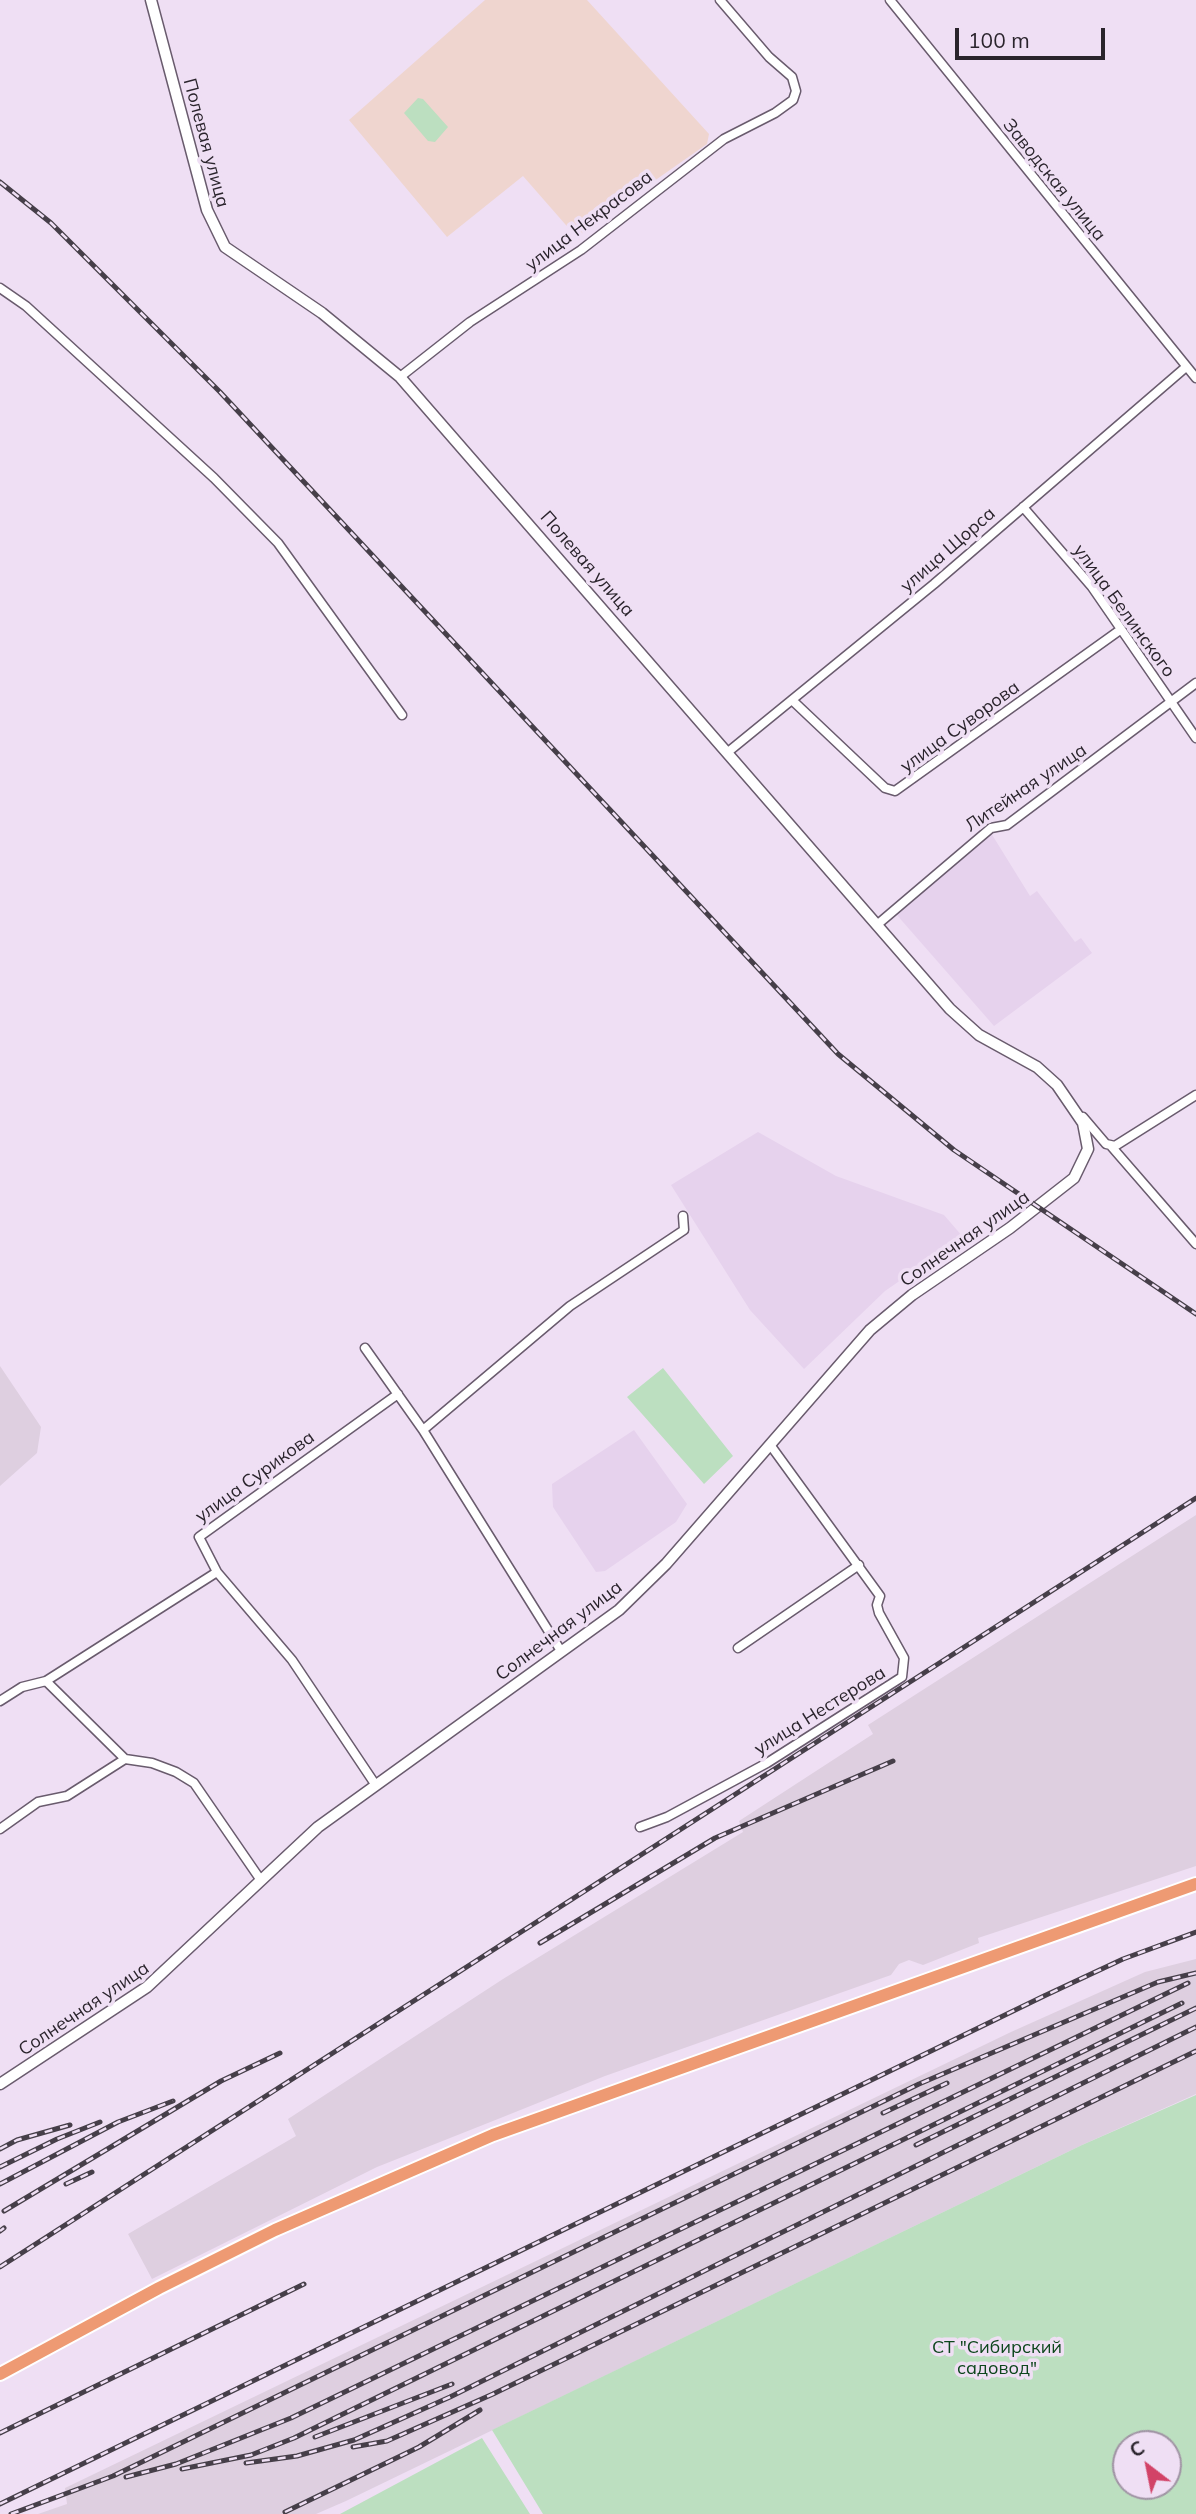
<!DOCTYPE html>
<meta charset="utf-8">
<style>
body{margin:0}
#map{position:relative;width:1196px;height:2514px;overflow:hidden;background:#efdff4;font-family:Mulish,sans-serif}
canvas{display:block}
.north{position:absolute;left:1112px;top:2430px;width:70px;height:70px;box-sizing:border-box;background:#efdff4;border:2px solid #a094a4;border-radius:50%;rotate:328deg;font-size:19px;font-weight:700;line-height:28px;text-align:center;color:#2a242c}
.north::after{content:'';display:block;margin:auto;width:24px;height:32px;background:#d24367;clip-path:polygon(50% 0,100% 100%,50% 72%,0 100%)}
.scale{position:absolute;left:955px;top:28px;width:150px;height:32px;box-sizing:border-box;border:4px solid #2a242c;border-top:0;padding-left:9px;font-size:21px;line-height:24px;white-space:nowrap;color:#2a242c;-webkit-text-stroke:5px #efdff4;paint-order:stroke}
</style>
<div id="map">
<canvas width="1196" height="2514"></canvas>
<div class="north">С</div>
<div class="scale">100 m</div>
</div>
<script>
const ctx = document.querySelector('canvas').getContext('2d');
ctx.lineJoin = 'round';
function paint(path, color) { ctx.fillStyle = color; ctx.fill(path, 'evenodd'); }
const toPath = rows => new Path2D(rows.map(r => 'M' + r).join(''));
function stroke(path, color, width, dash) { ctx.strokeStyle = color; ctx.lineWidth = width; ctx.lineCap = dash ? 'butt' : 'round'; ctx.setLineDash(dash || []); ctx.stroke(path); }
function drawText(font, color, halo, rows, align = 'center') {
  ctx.font = font + ' Mulish,sans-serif'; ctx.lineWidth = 7; ctx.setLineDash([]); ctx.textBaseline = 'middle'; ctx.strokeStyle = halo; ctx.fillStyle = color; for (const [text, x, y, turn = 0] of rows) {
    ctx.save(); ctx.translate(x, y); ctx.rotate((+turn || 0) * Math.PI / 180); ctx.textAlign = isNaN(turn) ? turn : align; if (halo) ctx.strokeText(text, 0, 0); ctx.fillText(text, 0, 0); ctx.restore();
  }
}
paint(toPath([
 [991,833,1030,896,1037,891,1075,942,1081,938,1092,953,994,1026,896,914],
 [758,1132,836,1176,944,1215,963,1237,885,1291,804,1369,750,1310,671,1185],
 [634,1430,687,1504,676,1522,605,1571,596,1572,553,1507,552,1484]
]), '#e6d2ed');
paint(toPath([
 [0,1366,41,1427,37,1453,0,1486],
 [1196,1515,1196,1866,978,1938,979,1943,923,1965,909,1960,899,1964,891,1975,605,2076,503,2117,377,2167,152,2279,128,2234,296,2136,288,2119,503,1979,743,1832,739,1821,873,1734,868,1725],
 [1196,1959,1196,2094,1082,2145,346,2501,316,2514,38,2514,67,2504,65,2488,1011,2032,1145,1972]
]), '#decfe0');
paint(toPath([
 [485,0,587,0,709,134,707,144,584,230,579,240,523,176,447,237,349,120]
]), '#efd5cf');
paint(toPath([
 [418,98,423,99,448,127,435,142,428,141,404,113],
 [663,1368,733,1456,704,1484,627,1397],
 [1196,2095,1196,2514,543,2514,492,2430,1082,2145],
 [1126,2444,1168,2444,1168,2486,1126,2486],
 [482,2438,530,2514,340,2514]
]), '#bcdfc0');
const minor = toPath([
 [890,0,1196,378],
 [0,288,26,306,214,478,278,543,402,715],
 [400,377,470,322,581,250,724,139,775,113,793,100,796,91,792,77,769,57,720,0],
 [1023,507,1092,587,1196,738],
 [793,701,885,788,895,791,1120,630],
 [728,752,934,584,1186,367],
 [878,924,991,828,1007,825,1196,683],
 [1083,1117,1106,1144,1115,1146,1196,1095],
 [1111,1146,1196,1244],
 [365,1348,423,1430,561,1651],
 [423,1430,570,1306,684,1230,683,1216],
 [217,1572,292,1660,375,1784],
 [738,1648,859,1565],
 [46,1681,125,1759,152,1763,176,1772,194,1783,260,1879],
 [0,1701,22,1687,46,1681,217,1572,199,1537,398,1394],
 [640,1827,667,1817,767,1763,902,1677,904,1658,879,1613,877,1605,880,1596,771,1446],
 [0,1829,38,1802,67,1796,125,1759]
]);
const tertiary = toPath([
 [0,2084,147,1987,318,1827,619,1610,666,1564,870,1330,912,1295,1010,1228,1074,1178,1088,1149,1083,1123,1057,1085,1037,1067,979,1035,950,1009,400,377,322,313,225,247,207,210,151,0]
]);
const trunk = toPath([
 [0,2374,159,2288,275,2230,493,2135,1196,1884]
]);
stroke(minor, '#695b6d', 11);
stroke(tertiary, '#695b6d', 13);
stroke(trunk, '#fff', 16);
stroke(minor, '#fff', 8);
stroke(tertiary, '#fff', 10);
stroke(trunk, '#ee9a73', 12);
const rail = toPath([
 [0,182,51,223,220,392,838,1054,954,1150,1196,1314],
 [540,1943,715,1838,893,1761],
 [883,2113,947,2083],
 [916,2145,1196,2008],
 [0,2149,17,2140,70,2125],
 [0,2167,57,2139,100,2122],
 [0,2184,118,2122,173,2101],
 [66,2184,92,2172],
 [4,2211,221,2081,280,2053],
 [0,2231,4,2228],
 [0,2267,1196,1498],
 [0,2433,304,2284],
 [315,2437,452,2384],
 [353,2447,387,2441,493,2394,1196,2051],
 [246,2463,297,2456,354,2440,450,2397,1196,2027],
 [182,2469,251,2455,294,2438,1182,2003],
 [126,2477,176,2464,291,2418,1188,1983],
 [0,2504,1044,1996,1123,1959,1196,1932],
 [285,2512,419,2447,480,2410],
 [11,2514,113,2476,919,2084,1158,1982,1196,1973]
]);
stroke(rail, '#463f49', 5);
stroke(rail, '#efdff4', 2.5, [8]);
drawText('18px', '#2a242c', '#efdff4', [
 ["Полевая улица",206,143,75],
 ["Заводская улица",1054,180,51],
 ["улица Некрасова",589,221,-37],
 ["улица Щорса",948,550,-41],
 ["Полевая улица",587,564,49],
 ["улица Белинского",1124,611,54],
 ["улица Суворова",960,727,-36],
 ["Литейная улица",1026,788,-34],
 ["Солнечная улица",965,1239,-35],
 ["улица Сурикова",255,1477,-36],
 ["Солнечная улица",559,1631,-37],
 ["улица Нестерова",820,1711,-32],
 ["Солнечная улица",84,2009,-34]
]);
drawText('18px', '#0d461c', '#efdff4', [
 ["СТ \"Сибирский",997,2348],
 ["садовод\"",997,2369]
]);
</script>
